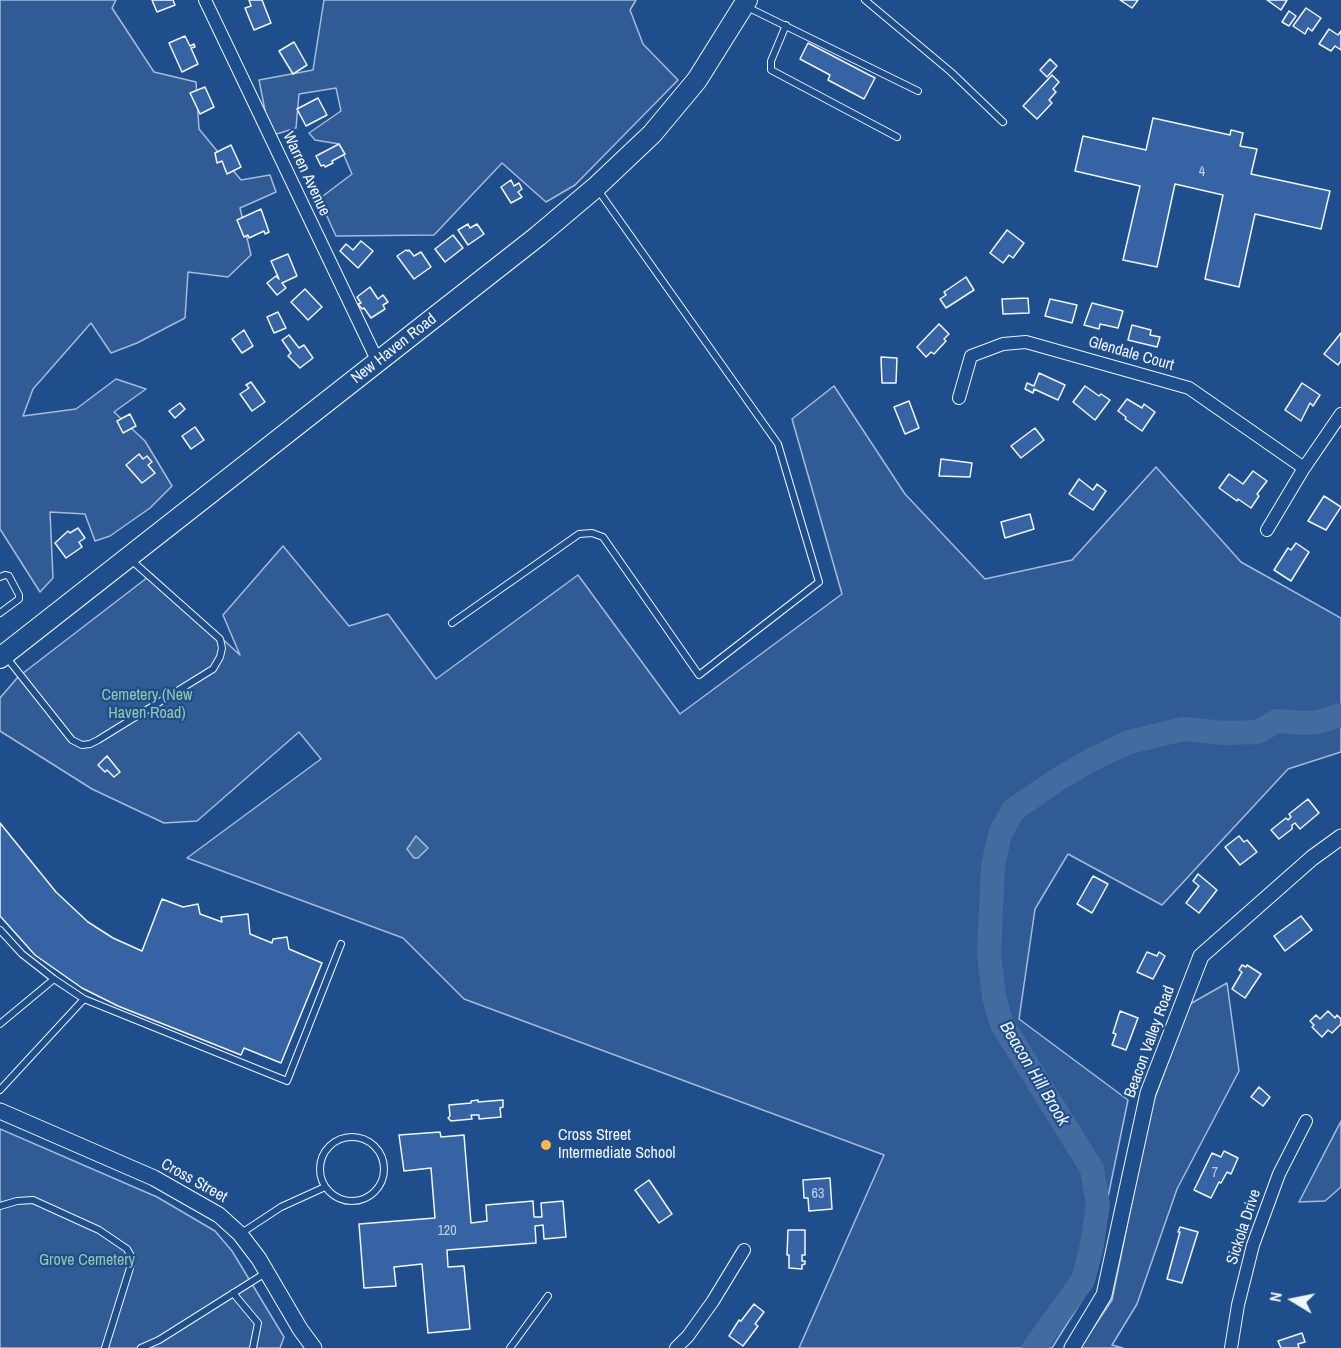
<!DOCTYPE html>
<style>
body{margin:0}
#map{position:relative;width:1341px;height:1348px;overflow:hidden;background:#1f4e8c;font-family:"Archivo Narrow",sans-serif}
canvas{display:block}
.north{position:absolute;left:1263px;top:1270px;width:60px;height:60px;-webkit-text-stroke:4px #1f4e8c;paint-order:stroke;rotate:280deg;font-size:16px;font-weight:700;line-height:24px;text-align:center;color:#f2f6ff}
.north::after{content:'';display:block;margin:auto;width:21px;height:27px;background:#f2f6ff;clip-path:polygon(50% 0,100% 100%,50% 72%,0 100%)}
</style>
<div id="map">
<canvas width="1341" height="1348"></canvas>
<div class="north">N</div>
</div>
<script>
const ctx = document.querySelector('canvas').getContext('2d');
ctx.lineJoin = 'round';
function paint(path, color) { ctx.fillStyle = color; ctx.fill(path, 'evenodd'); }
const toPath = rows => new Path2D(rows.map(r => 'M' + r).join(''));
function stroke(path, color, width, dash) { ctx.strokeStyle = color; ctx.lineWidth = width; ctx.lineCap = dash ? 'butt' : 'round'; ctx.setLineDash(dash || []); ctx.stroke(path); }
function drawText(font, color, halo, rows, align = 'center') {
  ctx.font = font + ' "Archivo Narrow",sans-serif'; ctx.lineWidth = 4.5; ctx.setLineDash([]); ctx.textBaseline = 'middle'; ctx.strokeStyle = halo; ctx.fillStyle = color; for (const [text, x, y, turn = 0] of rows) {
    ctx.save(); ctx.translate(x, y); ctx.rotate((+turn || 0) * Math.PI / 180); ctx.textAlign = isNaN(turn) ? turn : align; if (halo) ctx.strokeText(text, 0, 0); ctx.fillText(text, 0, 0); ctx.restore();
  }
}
const green = toPath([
 [0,0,116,0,112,8,154,72,196,82,199,129,241,180,270,175,276,192,240,208,251,255,228,277,188,272,185,318,137,343,111,353,91,323,33,389,23,416,76,409,116,379,146,389,114,412,145,441,172,486,150,508,110,536,95,541,85,514,50,512,53,578,40,592,0,529,0,0],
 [324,0,636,0,630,10,643,44,678,80,575,185,546,202,502,163,434,235,336,236,319,199,352,174,339,144,315,140,309,133,341,111,336,88,299,94,296,128,270,136,259,80,313,70,324,0],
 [834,386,905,494,985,579,1072,560,1156,467,1241,562,1341,618,1341,752,1288,769,1162,905,1068,854,1035,909,1019,1019,1128,1100,1089,1289,1052,1348,799,1348,884,1155,464,999,403,938,187,858,321,759,299,732,197,821,164,823,92,789,0,731,0,698,18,677,152,574,240,655,223,615,283,546,349,626,388,614,436,679,578,575,680,714,842,594,792,419,834,386],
 [1227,983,1239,1071,1177,1189,1137,1304,1112,1345,1123,1348,1080,1348,1112,1300,1151,1108,1190,1004,1227,983],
 [1341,1121,1341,1187,1325,1201,1299,1202,1341,1121],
 [0,1129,157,1197,215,1231,232,1251,284,1337,280,1348,0,1348,0,1129]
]);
paint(green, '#305b95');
stroke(green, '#a8bbd7', 1.5);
const water = toPath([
 [416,836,428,848,418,858,414,858,407,849,416,836]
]);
paint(water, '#446ba0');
stroke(water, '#a8bbd7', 1.5);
stroke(toPath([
 [1034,1348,1083,1280,1092,1245,1098,1205,1092,1169,1002,1024,994,997,989,954,993,866,1000,834,1013,810,1057,780,1089,761,1129,742,1183,729,1225,733,1257,732,1277,721,1303,723,1318,722,1341,715]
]), '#446ba0', 24);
const building = toPath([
 [152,0,173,0,175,5,157,12,152,0],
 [249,0,262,0,271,23,254,30,245,8,251,6,249,0],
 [1120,0,1138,0,1132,8,1120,0],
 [1267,0,1287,0,1281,10,1267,0],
 [1306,8,1321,18,1312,31,1308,28,1305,34,1293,26,1306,8],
 [1289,11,1296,16,1289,26,1282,22,1289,11],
 [1329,29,1338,35,1341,31,1341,50,1335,46,1331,51,1319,44,1329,29],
 [185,36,190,46,194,44,195,47,191,48,198,64,182,72,169,43,185,36],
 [294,42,307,65,293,74,279,51,294,42],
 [808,43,875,78,864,99,828,80,830,75,800,59,808,43],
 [1050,59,1057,66,1047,77,1040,70,1050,59],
 [1052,75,1059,82,1053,89,1056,92,1049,100,1052,103,1037,119,1023,106,1052,75],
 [205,87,214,107,200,114,190,93,205,87],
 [318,98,327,115,306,126,297,109,318,98],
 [1153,118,1230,135,1231,130,1243,133,1240,146,1257,149,1251,174,1330,191,1321,229,1255,214,1239,287,1205,279,1223,195,1175,184,1157,267,1123,260,1140,186,1075,171,1083,136,1146,150,1153,118],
 [339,144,345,154,332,161,333,163,325,167,324,165,321,166,316,156,339,144],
 [231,145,241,167,227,174,222,161,217,163,215,153,231,145],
 [511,180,514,186,519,183,522,189,518,192,522,197,511,203,501,187,511,180],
 [261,209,269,232,265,234,264,231,249,238,248,235,244,237,237,220,261,209],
 [468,224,470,228,477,224,484,234,468,245,458,230,468,224],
 [1007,230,1024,243,1013,258,1009,255,1003,263,990,253,1007,230],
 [453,235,463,248,445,262,435,249,453,235],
 [361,241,373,251,358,268,340,251,346,244,353,250,361,241],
 [406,250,408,251,409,250,414,256,421,252,431,267,414,279,397,256,406,250],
 [288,254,297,276,282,283,286,288,277,295,267,283,276,276,279,279,271,261,288,254],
 [966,277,974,290,946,308,940,299,946,295,944,292,966,277],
 [370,287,378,299,383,295,388,302,383,305,385,309,371,318,364,308,362,309,358,304,361,303,357,297,370,287],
 [305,289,322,307,308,320,291,302,305,289],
 [1028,298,1029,313,1003,314,1002,299,1028,298],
 [1050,299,1077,305,1072,323,1045,316,1050,299],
 [1092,303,1123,311,1118,328,1100,324,1099,329,1084,325,1092,303],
 [278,312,286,328,274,333,267,317,278,312],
 [939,324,949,334,944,339,946,341,934,354,931,352,926,357,917,347,939,324],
 [1132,325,1151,330,1150,335,1160,337,1157,347,1128,340,1132,325],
 [244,330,253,346,242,353,232,339,244,330],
 [1341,333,1341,361,1338,365,1324,354,1341,333],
 [289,335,299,348,304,345,313,358,300,368,288,356,291,353,282,340,289,335],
 [881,357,897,358,896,383,882,383,881,357],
 [1039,373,1065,385,1058,400,1034,389,1033,393,1025,389,1027,383,1034,386,1039,373],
 [251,382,265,402,252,411,240,394,249,388,246,385,251,382],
 [1302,383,1320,395,1313,406,1310,403,1301,421,1285,410,1302,383],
 [1085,386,1099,396,1101,394,1110,400,1095,420,1073,402,1085,386],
 [1127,399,1142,408,1144,404,1155,412,1142,431,1125,419,1126,417,1118,411,1127,399],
 [909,401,919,428,905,434,894,407,909,401],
 [180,403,185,409,175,418,169,411,180,403],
 [130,414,136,426,123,433,117,421,130,414],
 [195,427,204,440,191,449,182,436,195,427],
 [1035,428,1044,440,1021,458,1011,446,1035,428],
 [139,454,143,459,147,456,152,462,148,465,155,473,142,483,126,465,139,454],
 [941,459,972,463,970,477,939,476,941,459],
 [1253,471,1267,481,1257,494,1259,496,1251,508,1238,499,1237,501,1219,488,1229,474,1243,484,1253,471],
 [1079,479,1093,490,1097,484,1106,491,1093,510,1069,494,1079,479],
 [1324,496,1341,507,1326,530,1308,521,1324,496],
 [1030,514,1034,529,1005,538,1001,522,1030,514],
 [78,528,85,538,79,542,82,547,66,558,55,543,68,531,70,533,78,528],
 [1296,543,1309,552,1291,581,1274,570,1288,548,1291,550,1296,543],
 [107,756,120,772,114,777,107,770,105,772,98,765,107,756],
 [1308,799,1319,813,1300,829,1295,823,1292,825,1292,829,1279,839,1271,830,1286,818,1288,820,1291,817,1289,814,1308,799],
 [0,823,56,892,88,922,113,938,142,951,162,899,183,907,198,904,200,914,222,922,221,917,248,914,250,934,272,943,273,939,287,937,289,949,322,963,281,1063,244,1048,241,1055,118,1006,82,988,35,955,0,916,0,823],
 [1239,836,1244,842,1247,840,1257,852,1240,865,1225,847,1239,836],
 [1198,874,1217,890,1199,913,1186,903,1199,886,1193,881,1198,874],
 [1093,876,1108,884,1092,913,1077,904,1093,876],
 [1301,916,1312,930,1285,951,1274,936,1301,916],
 [1147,952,1157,956,1159,952,1165,956,1153,979,1137,972,1147,952],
 [1242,965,1246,967,1247,965,1261,974,1245,998,1232,989,1242,972,1239,970,1242,965],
 [1120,1011,1138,1018,1126,1050,1112,1045,1116,1034,1113,1033,1120,1011],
 [1328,1011,1335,1018,1337,1015,1341,1019,1341,1024,1332,1033,1328,1030,1322,1037,1312,1027,1314,1025,1310,1021,1316,1015,1320,1019,1328,1011],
 [1259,1087,1270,1097,1263,1106,1251,1097,1259,1087],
 [478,1100,478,1102,503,1100,503,1107,500,1108,501,1117,479,1119,479,1115,471,1115,472,1119,451,1121,448,1118,450,1116,449,1105,471,1103,471,1101,478,1100],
 [440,1132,441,1137,464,1135,471,1223,487,1221,486,1205,533,1201,534,1217,542,1217,541,1203,563,1201,566,1237,544,1239,543,1225,535,1226,536,1243,447,1250,448,1267,464,1266,470,1329,428,1333,422,1264,394,1267,396,1286,364,1288,359,1224,435,1218,431,1168,404,1171,399,1135,440,1132],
 [1224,1151,1238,1158,1231,1174,1227,1172,1221,1183,1219,1182,1211,1198,1194,1190,1212,1153,1221,1157,1224,1151],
 [830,1178,832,1209,809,1211,808,1198,804,1198,803,1180,830,1178],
 [649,1180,672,1214,659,1223,635,1190,649,1180],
 [1180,1227,1198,1232,1182,1283,1167,1279,1180,1232,1178,1232,1180,1227],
 [788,1230,805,1230,805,1255,802,1255,802,1261,805,1261,805,1264,802,1265,802,1269,789,1268,789,1255,787,1255,788,1230],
 [754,1304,764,1312,755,1324,758,1326,743,1346,729,1336,739,1320,741,1321,754,1304],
 [1302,1333,1305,1342,1298,1344,1299,1348,1281,1348,1278,1341,1302,1333]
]);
paint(building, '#3563a3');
stroke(building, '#f2f6ff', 1.5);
const service = toPath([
 [865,0,951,72,1003,122],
 [747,7,918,91],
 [786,25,771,61,771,70,897,137],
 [0,577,5,575,9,576,19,595,19,599,0,613],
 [452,623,579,534,592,533,603,537,699,675,819,582,778,444,598,190],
 [7,658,72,740,82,745,90,744,98,740,213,669,220,657,222,648,220,639,130,559],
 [0,930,22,954,54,979,84,999,287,1081,341,944],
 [0,1024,54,979],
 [0,1090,84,999],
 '320 1169a32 32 0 1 1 64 0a32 32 0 1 1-64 0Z',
 [0,1206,17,1201,33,1200,99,1230,127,1249,132,1258,130,1268,105,1348],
 [240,1234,281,1207,325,1187],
 [233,1293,258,1323,253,1348],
 [141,1348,159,1340,267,1272],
 [510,1348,548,1296]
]);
const minor = toPath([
 [205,0,378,362],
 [959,398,971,356,1003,344,1026,342,1189,388,1304,468],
 [1267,530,1304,468,1341,414],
 [676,1348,688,1336,713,1301,744,1250],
 [1231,1348,1238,1305,1253,1245,1279,1174,1306,1121]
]);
const tertiary = toPath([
 [0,1111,154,1178,219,1215,240,1234,259,1259,300,1329,314,1348],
 [1072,1348,1104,1295,1148,1093,1201,956,1312,858,1341,837]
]);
const primary = toPath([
 [0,658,538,236,596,187,652,134,697,80,747,0]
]);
stroke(service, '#f2f6ff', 8);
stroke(minor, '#f2f6ff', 14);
stroke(tertiary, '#f2f6ff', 17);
stroke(primary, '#f2f6ff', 22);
stroke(service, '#1f4e8c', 6);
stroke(minor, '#1f4e8c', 12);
stroke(tertiary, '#1f4e8c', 15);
stroke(primary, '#1f4e8c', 20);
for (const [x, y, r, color] of [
 [546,1145,6,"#ffb74d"]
]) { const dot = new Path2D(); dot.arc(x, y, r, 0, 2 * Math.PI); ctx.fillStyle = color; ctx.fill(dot); stroke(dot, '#1f4e8c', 2); }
drawText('14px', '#c3d1e8', null, [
 ["4",1202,172],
 ["7",1215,1173],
 ["63",818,1194],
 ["120",447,1231]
]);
drawText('16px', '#f2f6ff', '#1f4e8c', [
 ["Warren Avenue",306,174,65],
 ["New Haven Road",394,349,-38],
 ["Glendale Court",1131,354,16],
 ["Beacon Valley Road",1150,1042,-70],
 ["Cross Street",194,1181,29],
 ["Sickola Drive",1244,1227,-72]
]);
drawText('16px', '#97c8a6', '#1f4e8c', [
 ["Cemetery (New",147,696],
 ["Haven Road)",147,714],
 ["Grove Cemetery",87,1261]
]);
drawText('16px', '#f2f6ff', '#1f4e8c', [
 ["Cross Street",558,1136],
 ["Intermediate School",558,1154]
], 'left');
drawText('italic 18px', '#f2f6ff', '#1f4e8c', [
 ["Beacon Hill Brook",1034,1074,59]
]);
</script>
